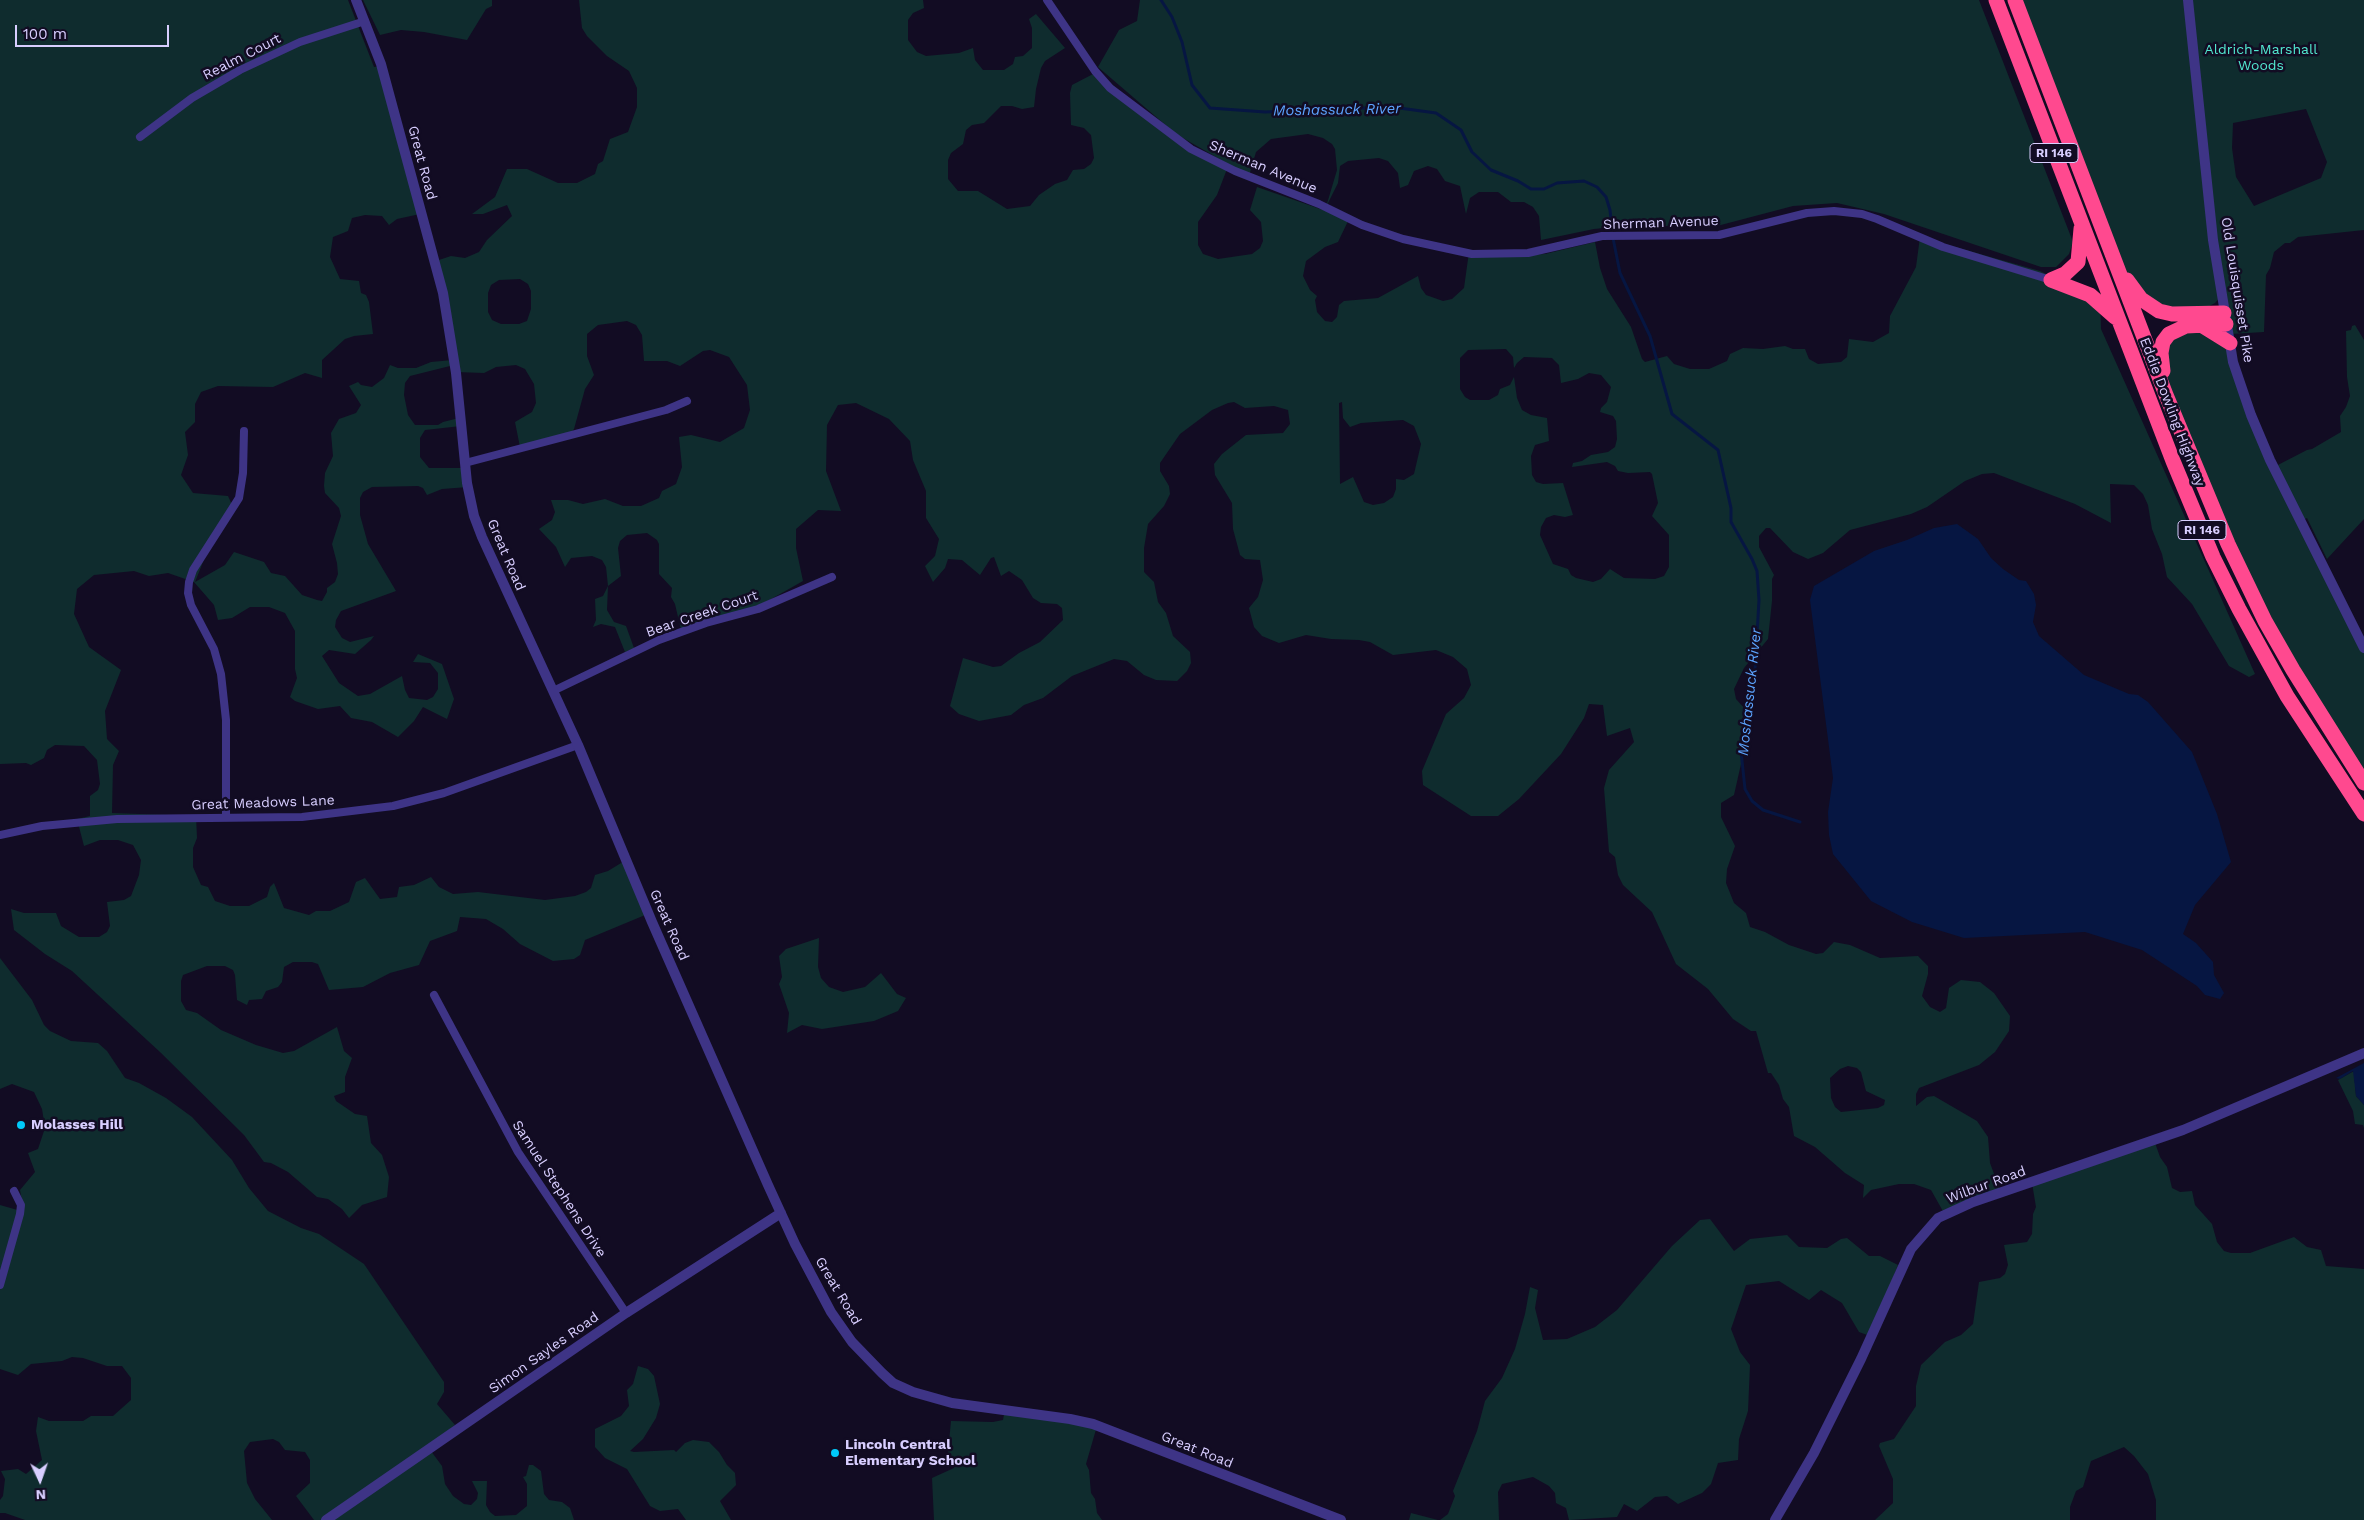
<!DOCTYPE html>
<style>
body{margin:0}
#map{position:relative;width:2364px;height:1520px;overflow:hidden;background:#120c23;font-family:"Work Sans",sans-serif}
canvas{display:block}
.north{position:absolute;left:15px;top:1455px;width:50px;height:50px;-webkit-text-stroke:4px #120c23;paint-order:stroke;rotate:177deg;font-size:14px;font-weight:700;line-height:20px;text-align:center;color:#d8ceff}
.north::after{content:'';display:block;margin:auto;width:18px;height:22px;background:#d8ceff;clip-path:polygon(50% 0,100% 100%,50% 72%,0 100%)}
.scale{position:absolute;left:15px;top:25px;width:154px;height:22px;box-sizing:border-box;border:2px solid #d8ceff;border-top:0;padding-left:6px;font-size:15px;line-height:18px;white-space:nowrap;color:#d8ceff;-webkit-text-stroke:4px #120c23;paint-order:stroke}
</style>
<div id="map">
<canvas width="2364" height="1520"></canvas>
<div class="north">N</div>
<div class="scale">100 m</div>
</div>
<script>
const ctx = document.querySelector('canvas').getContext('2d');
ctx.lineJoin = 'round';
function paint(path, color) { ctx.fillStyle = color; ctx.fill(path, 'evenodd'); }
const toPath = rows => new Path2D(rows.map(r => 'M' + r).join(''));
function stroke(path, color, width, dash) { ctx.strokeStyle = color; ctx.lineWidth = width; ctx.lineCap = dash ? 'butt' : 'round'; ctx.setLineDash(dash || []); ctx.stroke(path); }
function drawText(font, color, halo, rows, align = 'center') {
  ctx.font = font + ' "Work Sans",sans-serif'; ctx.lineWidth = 5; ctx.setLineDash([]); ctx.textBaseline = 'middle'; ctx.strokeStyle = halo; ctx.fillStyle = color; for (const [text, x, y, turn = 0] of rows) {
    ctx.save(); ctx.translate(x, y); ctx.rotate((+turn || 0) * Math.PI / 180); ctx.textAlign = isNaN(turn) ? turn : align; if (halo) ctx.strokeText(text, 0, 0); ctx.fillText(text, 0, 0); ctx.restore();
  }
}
paint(toPath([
 [0,0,348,0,374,67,381,66,420,214,397,219,389,225,382,216,365,215,352,218,348,231,333,237,330,257,340,279,359,281,361,293,366,295,369,302,373,334,354,336,345,339,322,360,322,378,305,373,273,387,218,386,201,392,195,404,195,422,185,432,188,455,181,475,193,493,228,496,234,509,209,547,195,582,225,565,234,552,264,562,271,573,285,576,302,595,317,600,322,601,327,592,327,588,335,582,338,574,337,563,332,544,341,516,339,508,325,493,324,486,325,473,333,456,331,433,339,419,356,413,361,405,349,386,358,382,361,385,372,387,384,378,390,365,398,368,416,368,431,362,453,360,436,261,451,256,465,258,479,252,487,240,512,216,507,205,483,214,472,214,495,197,507,169,527,169,558,183,577,183,595,174,598,164,603,161,610,139,628,132,637,107,637,88,629,71,607,56,587,36,582,28,579,0,923,0,924,8,913,13,908,20,908,40,917,52,926,56,959,53,973,48,975,60,983,70,1004,70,1013,64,1015,57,1023,56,1032,48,1032,28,1029,19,1036,14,1065,48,1045,61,1041,68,1036,89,1034,107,1022,109,1012,106,1001,106,984,123,972,125,966,130,963,144,951,153,948,160,948,179,958,191,978,191,1007,209,1030,206,1039,195,1055,184,1067,180,1073,170,1084,169,1091,164,1094,158,1091,135,1084,128,1071,125,1070,93,1072,85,1095,73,1117,97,1227,169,1217,195,1198,222,1198,245,1203,254,1218,259,1252,254,1260,248,1263,241,1261,222,1250,210,1257,187,1349,219,1338,242,1325,247,1306,261,1303,276,1310,290,1317,296,1315,300,1317,312,1325,321,1332,322,1337,317,1339,305,1344,301,1378,298,1418,276,1421,288,1426,295,1443,301,1452,299,1464,288,1469,252,1500,256,1545,254,1595,242,1600,268,1607,289,1631,327,1642,359,1645,362,1667,356,1674,364,1690,369,1709,369,1727,361,1730,354,1743,348,1763,349,1785,346,1793,349,1805,349,1809,359,1818,364,1841,362,1847,357,1849,339,1873,342,1889,333,1890,316,1916,267,1920,237,2040,271,2100,300,2101,329,2255,674,2249,677,2229,666,2192,604,2167,577,2162,554,2152,529,2148,505,2143,494,2134,485,2110,484,2111,523,2075,504,1994,473,1982,474,1965,481,1927,507,1911,514,1850,530,1823,553,1808,559,1793,552,1770,528,1766,528,1759,536,1759,547,1774,575,1772,579,1772,601,1768,639,1744,668,1734,689,1736,699,1745,709,1746,715,1741,735,1741,764,1734,795,1721,803,1721,817,1735,846,1727,869,1726,883,1734,903,1746,913,1750,927,1765,932,1789,945,1816,954,1823,953,1834,942,1850,945,1880,958,1918,956,1928,966,1928,974,1922,996,1930,1007,1940,1012,1946,1008,1949,988,1961,980,1980,982,1994,993,2010,1016,2009,1031,1995,1052,1979,1065,1919,1088,1916,1094,1916,1106,1927,1097,1934,1096,1977,1121,1988,1137,1990,1163,2000,1190,1944,1213,1931,1190,1914,1184,1899,1184,1871,1190,1863,1198,1864,1185,1845,1173,1815,1147,1794,1136,1789,1107,1783,1099,1779,1085,1771,1073,1768,1073,1756,1031,1751,1031,1733,1019,1708,989,1676,964,1652,912,1623,885,1618,875,1615,857,1609,852,1604,788,1609,770,1634,742,1630,728,1607,736,1603,705,1589,704,1584,718,1561,754,1519,799,1498,816,1471,816,1423,785,1422,771,1446,714,1464,698,1471,685,1467,669,1453,657,1436,650,1393,655,1370,642,1359,640,1331,639,1306,635,1279,643,1262,636,1254,627,1249,608,1258,597,1263,580,1260,560,1245,559,1240,555,1233,529,1232,503,1215,475,1214,464,1222,454,1246,435,1283,433,1290,424,1288,410,1274,406,1245,408,1234,402,1228,403,1212,410,1180,434,1160,463,1160,471,1169,486,1170,494,1164,506,1148,524,1144,548,1144,572,1154,582,1158,602,1166,613,1173,636,1190,652,1191,663,1187,671,1177,681,1156,680,1144,675,1127,661,1114,659,1072,676,1043,698,1024,705,1011,715,979,721,959,714,950,706,963,658,993,667,1001,666,1019,653,1040,642,1063,620,1062,608,1057,604,1041,603,1033,598,1022,580,1009,571,1001,576,994,557,991,558,980,575,962,560,948,559,945,568,933,582,925,566,935,556,939,539,926,518,926,491,913,460,910,441,889,419,856,403,838,405,827,425,826,471,841,511,818,510,796,529,796,548,803,581,757,607,681,630,675,604,671,597,672,588,659,574,659,544,657,540,647,533,627,535,620,541,618,548,621,576,608,586,607,610,614,622,626,626,634,648,625,652,615,627,601,624,593,627,596,620,595,599,603,596,608,586,606,567,602,560,592,556,571,558,565,567,556,547,539,529,552,520,555,512,551,500,568,500,583,504,605,499,623,506,641,506,659,498,662,491,676,484,682,467,679,437,691,435,720,442,744,428,750,410,747,385,729,357,710,350,703,351,680,366,667,361,644,361,642,335,636,325,627,321,598,325,587,334,587,356,594,375,585,389,574,429,571,433,520,447,515,422,532,412,536,403,534,384,525,369,516,365,496,367,484,373,456,372,454,365,410,376,405,383,404,395,408,415,415,425,438,425,443,422,459,418,461,426,425,430,420,438,420,457,429,468,465,468,468,487,442,489,427,495,423,488,418,486,372,487,363,492,360,498,360,515,368,544,396,591,341,611,336,620,335,627,342,638,350,642,374,636,371,640,355,654,329,650,322,656,339,683,358,696,370,694,402,676,405,690,409,698,427,700,433,697,438,689,438,673,430,663,413,662,418,654,442,664,454,699,447,719,423,707,414,721,398,737,372,722,351,718,340,706,318,709,295,701,290,697,297,678,295,669,295,631,285,613,269,607,250,607,232,618,218,620,214,605,194,582,168,573,149,576,134,571,94,575,77,589,74,614,89,647,121,670,105,711,107,739,119,751,113,765,112,813,196,816,197,838,193,848,193,867,201,885,208,887,215,901,230,906,249,906,267,897,270,887,274,883,284,908,309,915,316,911,330,911,349,902,356,882,365,878,380,899,397,897,399,887,414,885,431,877,439,887,453,894,478,892,545,900,575,896,586,892,591,888,595,875,608,871,626,860,650,913,585,940,580,955,574,959,553,961,520,944,503,929,486,919,460,917,457,931,430,941,419,965,390,973,363,987,329,990,318,964,312,962,293,962,284,967,282,982,278,987,266,991,262,999,249,1000,247,1005,237,1000,235,975,233,970,225,966,207,966,183,975,181,981,181,1001,186,1010,197,1013,221,1030,256,1045,283,1053,294,1051,337,1027,344,1051,352,1058,345,1077,345,1092,334,1096,336,1101,355,1114,367,1116,371,1143,382,1155,389,1177,387,1197,362,1205,349,1218,342,1209,328,1199,317,1197,288,1172,271,1163,264,1162,244,1135,160,1052,72,971,45,954,14,930,11,909,24,913,56,913,61,926,79,937,99,937,107,932,110,926,107,902,124,900,131,896,139,875,141,860,133,845,118,840,100,840,84,846,77,819,90,816,90,796,98,790,100,784,97,760,84,746,55,745,47,750,44,758,31,765,26,763,0,764],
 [520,279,528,284,531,291,531,309,527,321,519,324,501,324,492,320,488,312,488,293,491,285,499,280],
 [1506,349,1513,357,1514,368,1517,363,1524,357,1552,358,1559,365,1561,383,1578,379,1589,373,1601,375,1611,387,1607,402,1601,408,1600,412,1613,416,1616,421,1617,439,1615,447,1608,452,1591,455,1582,461,1573,463,1572,467,1607,462,1615,466,1618,471,1628,473,1650,472,1652,474,1658,503,1652,516,1669,535,1669,567,1664,576,1655,579,1624,578,1610,569,1601,579,1593,582,1576,578,1571,575,1568,569,1553,564,1540,535,1541,527,1546,518,1554,515,1565,517,1573,515,1563,483,1543,484,1536,482,1532,475,1531,456,1535,445,1549,441,1547,418,1531,415,1522,410,1517,398,1514,377,1510,385,1500,389,1498,395,1489,400,1470,400,1465,397,1460,389,1460,358,1468,350],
 [1342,402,1343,418,1350,427,1361,423,1403,420,1414,426,1421,444,1414,474,1404,480,1396,479,1396,489,1393,497,1384,503,1373,505,1364,502,1353,477,1340,484,1339,403],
 [1848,1066,1857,1068,1861,1072,1866,1091,1885,1100,1884,1105,1878,1108,1841,1112,1835,1107,1831,1098,1830,1078,1840,1069],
 [363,0,492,0,492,6,486,9,467,40,424,32,401,30,380,35],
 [1140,0,1979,0,2073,242,2069,254,2056,267,2041,267,1884,214,1837,203,1793,206,1717,226,1624,226,1594,229,1541,240,1539,216,1533,207,1524,202,1511,202,1498,192,1479,192,1470,198,1466,214,1460,186,1445,181,1437,169,1428,166,1414,171,1408,185,1400,188,1398,173,1388,161,1379,158,1348,161,1340,166,1338,183,1326,207,1337,170,1335,149,1332,144,1323,138,1308,134,1271,139,1256,152,1249,176,1176,134,1098,67,1119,30,1137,21],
 [2015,0,2364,0,2364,230,2298,237,2290,243,2285,243,2274,252,2270,268,2266,275,2264,332,2230,334,2230,343,2274,467,2307,450,2312,449,2341,432,2340,416,2346,407,2350,396,2347,377,2346,331,2351,330,2352,326,2355,325,2364,340,2364,519,2327,559,2307,518,2301,521,2364,646,2364,784,2296,675,2180,427,2163,363,2172,332,2227,330,2220,297,2215,303,2202,310,2188,312,2161,304,2147,297,2134,285,2118,257],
 [2306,109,2327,162,2321,178,2254,206,2236,177,2232,148,2233,123],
 [819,938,818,967,821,978,829,987,843,992,865,987,881,973,897,994,906,998,898,1011,874,1021,822,1029,802,1025,787,1033,789,1013,779,984,782,977,779,956,786,949],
 [0,958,32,1000,44,1025,50,1031,71,1041,98,1043,107,1051,125,1078,139,1083,166,1098,192,1117,232,1160,249,1188,268,1211,301,1228,319,1234,364,1264,444,1382,444,1392,437,1404,455,1425,428,1447,442,1466,445,1484,453,1496,464,1504,471,1505,477,1499,478,1493,472,1481,487,1481,486,1505,490,1512,495,1516,516,1515,527,1506,527,1484,523,1477,526,1476,529,1465,533,1465,541,1471,544,1494,549,1500,562,1502,570,1508,574,1520,314,1520,296,1496,310,1483,310,1460,305,1452,285,1450,279,1442,273,1439,250,1442,244,1451,247,1483,255,1499,272,1520,25,1520,5,1513,0,1513,0,1500,3,1496,5,1479,1,1471,18,1469,26,1474,42,1460,36,1431,38,1417,49,1421,83,1421,91,1416,113,1416,131,1400,131,1378,122,1366,107,1366,83,1358,72,1357,62,1361,31,1364,18,1375,0,1369,0,1205,21,1211,23,1207,20,1190,35,1172,28,1153,38,1149,45,1128,42,1109,34,1092,12,1084,0,1089],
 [2354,1071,2356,1096,2364,1105,2364,1128,2363,1125,2355,1124,2353,1111,2338,1080],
 [2154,1140,2160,1157,2167,1167,2172,1188,2180,1192,2192,1191,2195,1205,2212,1224,2217,1242,2224,1251,2231,1253,2250,1253,2294,1237,2307,1247,2321,1250,2326,1266,2364,1269,2364,1520,2156,1520,2156,1500,2148,1474,2134,1456,2124,1447,2091,1461,2083,1487,2076,1491,2070,1507,2070,1520,1875,1520,1893,1503,1893,1479,1879,1446,1880,1443,1894,1439,1916,1406,1916,1386,1921,1365,1945,1342,1961,1335,1973,1324,1979,1282,2000,1278,2005,1274,2008,1265,2004,1245,2027,1242,2032,1234,2033,1214,2036,1207,2032,1183],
 [1710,1219,1734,1251,1750,1239,1787,1235,1799,1247,1827,1248,1841,1239,1847,1238,1869,1256,1880,1256,1898,1265,1870,1336,1859,1332,1842,1303,1821,1290,1809,1300,1779,1281,1746,1285,1731,1329,1740,1352,1750,1365,1748,1411,1739,1439,1738,1460,1718,1463,1711,1484,1702,1493,1678,1504,1667,1496,1655,1497,1637,1511,1624,1504,1617,1517,1569,1520,1566,1508,1556,1503,1555,1493,1549,1486,1533,1477,1502,1484,1498,1492,1499,1520,1440,1520,1448,1514,1455,1496,1453,1491,1477,1431,1485,1401,1502,1378,1515,1349,1525,1314,1530,1287,1538,1290,1535,1308,1543,1340,1567,1339,1595,1327,1617,1310,1672,1246,1700,1220],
 [638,1366,648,1369,654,1376,660,1404,656,1418,643,1439,630,1451,634,1452,674,1450,676,1452,685,1443,693,1440,709,1442,719,1452,727,1465,735,1473,736,1485,720,1501,731,1520,686,1520,678,1509,660,1511,650,1506,627,1469,605,1458,595,1447,595,1429,621,1416,629,1406,627,1390,633,1384],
 [1005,1409,1080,1416,1097,1426,1086,1464,1089,1470,1091,1493,1095,1499,1097,1513,1102,1520,934,1520,932,1478,954,1468,948,1452,951,1421,993,1422,1003,1420],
 [1411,1513,1438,1520,1409,1520]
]), '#0f2c2e');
paint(toPath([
 [1957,524,1978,539,1991,558,2003,569,2019,580,2026,581,2034,594,2036,605,2033,622,2039,636,2084,675,2129,694,2138,695,2148,702,2192,752,2217,814,2231,862,2195,905,2183,934,2196,943,2213,962,2214,975,2224,993,2220,999,2205,995,2197,986,2142,950,2085,932,1964,938,1912,922,1871,901,1833,854,1829,835,1828,812,1833,778,1810,600,1814,586,1874,551,1907,540,1934,528],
 [2364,1063,2364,1105,2356,1096,2353,1071,2340,1079,2336,1078]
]), '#061642');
stroke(toPath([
 [1161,0,1172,17,1182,42,1192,85,1210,108,1265,112,1392,107,1436,113,1461,130,1472,152,1491,170,1518,181,1531,189,1544,189,1557,183,1584,181,1597,187,1606,197,1610,210,1612,228],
 [1613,238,1620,273,1650,336,1672,414,1718,450,1731,508,1731,522,1752,559,1757,571,1759,600,1755,670,1741,751,1745,789,1752,801,1763,810,1800,822]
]), '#061642', 3);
stroke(toPath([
 [1047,0,1095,71,1110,88,1191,149,1235,171,1319,204,1362,225,1403,239,1472,254,1528,253,1602,236,1719,235,1807,213,1834,211,1862,214,1877,219,1943,247,2051,280],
 [140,137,192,98,240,70,300,42,365,21],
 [465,463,666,410,687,401],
 [553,691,659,640,706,623,758,609,832,577],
 [226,818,226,720,221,674,214,649,191,605,188,593,189,582,193,570,239,498,243,473,244,431],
 [0,835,42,826,117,819,302,817,393,806,444,793,578,745],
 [434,995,518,1152,626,1313],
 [0,1285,20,1214,21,1205,14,1191]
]), '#3e3486', 8);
stroke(toPath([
 [356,0,381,64,443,293,456,373,467,483,474,516,482,537,578,745,652,922,768,1185,795,1244,831,1312,852,1342,882,1373,893,1383,913,1392,952,1403,1070,1419,1093,1424,1341,1520],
 [2188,0,2213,240,2233,362,2251,415,2270,460,2364,648],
 [326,1520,626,1313,781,1213],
 [1775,1520,1814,1453,1861,1359,1911,1249,1938,1218,1973,1202,2183,1130,2364,1053]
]), '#3e3486', 10);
stroke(toPath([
 [1996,0,2173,461,2213,557,2239,609,2287,696,2364,814],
 [2015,0,2166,395,2228,544,2265,621,2293,670,2364,783],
 [2051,280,2090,295,2115,317],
 [2051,280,2065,274,2078,262,2081,229],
 [2127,280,2141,299,2159,311,2172,314,2224,313],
 [2201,325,2230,343],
 [2163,371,2161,353,2163,342,2169,334,2186,326,2226,324]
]), '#ff498f', 15);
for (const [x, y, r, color] of [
 [21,1125,5,"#00c9f9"],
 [835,1453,5,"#00c9f9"]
]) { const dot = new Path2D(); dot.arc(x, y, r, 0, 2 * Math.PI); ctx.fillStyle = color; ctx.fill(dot); stroke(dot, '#120c23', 2); }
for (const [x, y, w] of [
 [2054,153,48],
 [2202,530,48]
]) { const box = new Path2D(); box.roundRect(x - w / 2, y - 9.5, w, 19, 4); ctx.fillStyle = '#120c23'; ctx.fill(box); stroke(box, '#d8ceff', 1); }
drawText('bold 12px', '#d8ceff', null, [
 ["RI 146",2054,153],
 ["RI 146",2202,530]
]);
drawText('14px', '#52e8d0', '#120c23', [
 ["Aldrich-Marshall",2261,50],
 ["Woods",2261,66]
]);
drawText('14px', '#d8ceff', '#120c23', [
 ["Realm Court",242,57,-27],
 ["Great Road",422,163,75],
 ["Sherman Avenue",1263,167,23],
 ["Sherman Avenue",1661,223,-2],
 ["Old Louisquisset Pike",2237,290,81],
 ["Eddie Dowling Highway",2172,412,69],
 ["Great Road",506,555,67],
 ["Bear Creek Court",702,614,-19],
 ["Great Meadows Lane",263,803,-2],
 ["Great Road",669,925,66],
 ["Wilbur Road",1986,1185,-20],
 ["Samuel Stephens Drive",559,1189,57],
 ["Great Road",838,1291,59],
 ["Simon Sayles Road",544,1353,-35],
 ["Great Road",1197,1450,22]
]);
drawText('bold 14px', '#d8ceff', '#120c23', [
 ["Molasses Hill",31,1125],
 ["Lincoln Central",845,1445],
 ["Elementary School",845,1461]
], 'left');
drawText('italic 15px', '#5ca4ff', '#120c23', [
 ["Moshassuck River",1337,110,-1],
 ["Moshassuck River",1750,692,-84]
]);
</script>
